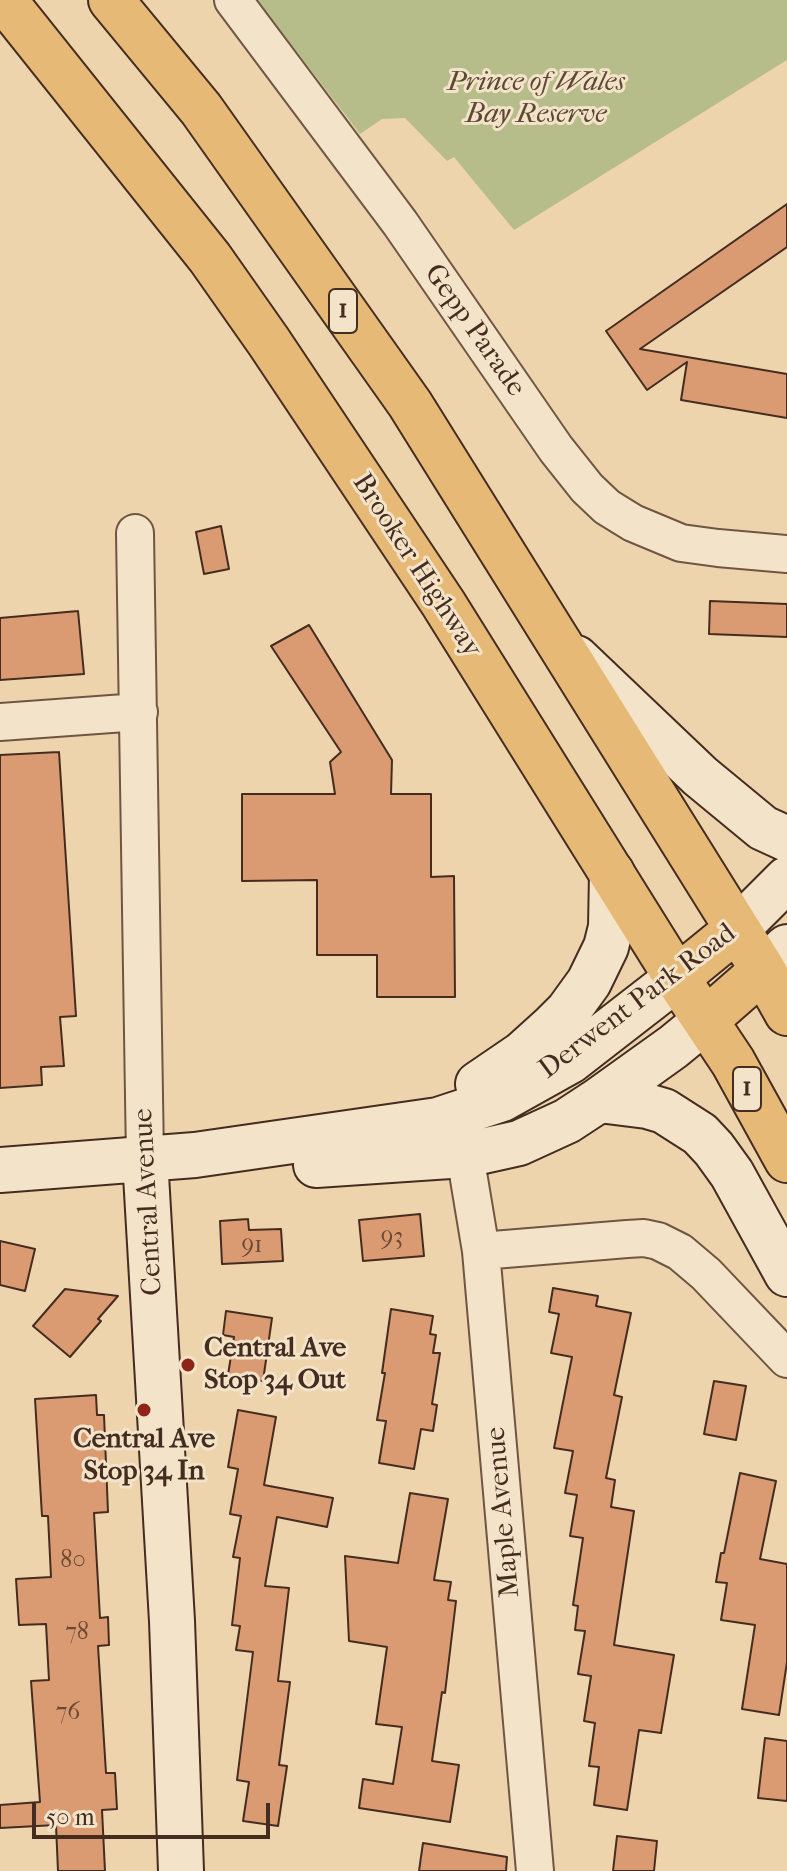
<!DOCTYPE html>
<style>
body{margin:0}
#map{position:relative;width:787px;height:1871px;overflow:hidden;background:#edd4ac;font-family:"IM FELL French Canon",serif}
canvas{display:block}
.scale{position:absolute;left:32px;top:1803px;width:238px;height:36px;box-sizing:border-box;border:4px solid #452c20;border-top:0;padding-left:10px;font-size:24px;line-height:28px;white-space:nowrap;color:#452c20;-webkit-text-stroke:6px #f3e3c9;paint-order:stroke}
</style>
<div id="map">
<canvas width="787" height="1871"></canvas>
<div class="scale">50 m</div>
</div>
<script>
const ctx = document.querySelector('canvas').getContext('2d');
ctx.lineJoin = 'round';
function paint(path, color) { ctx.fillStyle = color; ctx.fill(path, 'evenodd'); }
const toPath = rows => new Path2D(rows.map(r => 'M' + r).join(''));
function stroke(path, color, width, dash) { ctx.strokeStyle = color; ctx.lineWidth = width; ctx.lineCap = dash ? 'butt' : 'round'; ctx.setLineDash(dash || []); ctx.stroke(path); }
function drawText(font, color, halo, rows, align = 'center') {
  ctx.font = font + ' "IM FELL French Canon",serif'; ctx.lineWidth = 6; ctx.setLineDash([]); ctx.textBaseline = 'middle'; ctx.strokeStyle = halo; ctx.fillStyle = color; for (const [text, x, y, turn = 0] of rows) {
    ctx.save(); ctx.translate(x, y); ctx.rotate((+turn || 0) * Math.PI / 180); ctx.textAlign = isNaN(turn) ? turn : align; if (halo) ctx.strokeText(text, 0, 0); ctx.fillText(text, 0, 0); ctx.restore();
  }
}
paint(toPath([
 [257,0,787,0,787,60,514,230,454,157,447,161,405,118,382,119,360,134]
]), '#b7bd8a');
const building = toPath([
 [787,204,787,247,640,349,787,374,787,418,681,400,687,362,647,390,606,331,787,204],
 [221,526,229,569,204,574,196,532,221,526],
 [710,601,787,604,787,637,709,634,710,601],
 [78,611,84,674,0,680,0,618,78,611],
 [309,625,392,760,391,794,431,794,431,877,454,876,455,997,377,997,377,955,317,955,317,880,242,881,242,794,335,794,330,762,341,752,271,646,309,625],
 [59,752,76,1016,60,1017,64,1066,41,1067,42,1085,0,1088,0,755,59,752],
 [420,1214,424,1256,363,1261,359,1220,420,1214],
 [248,1219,249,1230,281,1229,283,1261,222,1264,220,1221,248,1219],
 [0,1241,35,1249,25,1291,0,1285,0,1241],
 [553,1288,598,1296,596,1306,631,1313,614,1395,622,1397,606,1478,615,1480,611,1507,634,1511,614,1645,674,1655,661,1733,639,1730,627,1810,594,1805,599,1767,589,1766,595,1723,584,1721,591,1676,578,1674,585,1631,575,1630,578,1606,573,1605,583,1538,570,1536,577,1495,565,1493,573,1451,554,1448,572,1357,551,1353,559,1314,549,1312,553,1288],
 [65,1289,118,1296,98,1319,101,1321,70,1357,33,1326,65,1289],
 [391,1309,433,1316,430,1334,436,1335,433,1353,440,1353,432,1404,437,1405,433,1431,421,1429,414,1469,379,1463,386,1421,377,1420,385,1373,382,1373,391,1309],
 [226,1311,272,1318,263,1381,228,1375,234,1337,223,1335,226,1311],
 [714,1381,746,1386,736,1440,704,1434,714,1381],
 [96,1395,97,1415,104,1415,108,1512,94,1513,100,1618,108,1617,109,1645,98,1646,106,1773,115,1773,117,1809,102,1810,105,1871,58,1871,56,1825,0,1828,0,1805,40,1802,31,1681,49,1680,46,1624,19,1625,16,1579,51,1577,48,1516,42,1516,35,1399,96,1395],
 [238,1410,276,1417,264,1485,333,1498,327,1527,277,1517,265,1586,289,1588,278,1681,290,1682,279,1765,287,1766,278,1826,243,1821,249,1782,237,1780,253,1652,236,1650,240,1626,232,1625,240,1558,233,1557,241,1516,230,1514,238,1469,228,1467,238,1410],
 [740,1473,776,1481,760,1559,787,1564,787,1662,779,1715,742,1709,755,1625,721,1620,727,1583,716,1582,721,1553,724,1553,740,1473],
 [410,1493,448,1499,434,1580,451,1582,448,1600,456,1601,445,1693,442,1692,432,1761,459,1765,450,1822,359,1808,363,1779,393,1784,402,1727,376,1724,387,1647,349,1641,345,1556,398,1563,410,1493],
 [765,1738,787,1741,787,1801,758,1798,765,1738],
 [617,1836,657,1841,654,1871,613,1871,617,1836],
 [423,1843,507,1857,506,1871,419,1871,423,1843]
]);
paint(building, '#db9b72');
stroke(building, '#452c20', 2);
const street = toPath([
 [233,0,400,223,556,449,587,488,607,507,633,523,681,543,718,548,787,554],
 [135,533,145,1158],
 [0,722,139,712],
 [465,1155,481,1251,535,1871],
 [481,1251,627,1239,644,1238,658,1241,680,1252,706,1274,787,1359]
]);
const secondary = toPath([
 [576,658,700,776,763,828,787,839],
 [737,929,787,879],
 [763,970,787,947],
 [478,1084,522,1054,553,1026,568,1011,589,982,606,947,611,927,612,873],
 [599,1100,647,1106,664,1111,700,1134,714,1149,732,1174,787,1274],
 [145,1158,172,1621,181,1871],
 [316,1165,465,1155,519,1143,567,1121,599,1100,673,1047,706,1020],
 [0,1170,195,1155,438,1120,502,1099,570,1061,677,978]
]);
const highway = toPath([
 [4,0,210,258,269,342,443,603,677,978,733,1062,787,1160],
 [111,0,201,109,410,404,763,970,787,1013],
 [677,978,737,929],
 [706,1020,763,970]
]);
stroke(street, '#6f5643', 40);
stroke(secondary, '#452c20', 48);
stroke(highway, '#452c20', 48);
stroke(street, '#f3e3c9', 36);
stroke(secondary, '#f3e3c9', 44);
stroke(highway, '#e6ba76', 44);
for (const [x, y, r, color] of [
 [188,1365,8,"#8f2418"],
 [144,1410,8,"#8f2418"]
]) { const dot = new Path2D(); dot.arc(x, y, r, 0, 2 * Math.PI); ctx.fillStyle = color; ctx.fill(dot); stroke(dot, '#f3e3c9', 3); }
drawText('24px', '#6a4834', null, [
 ["93",392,1238],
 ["91",252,1246],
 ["80",73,1561],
 ["78",77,1633],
 ["76",68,1713]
]);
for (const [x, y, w] of [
 [343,311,28],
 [747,1089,28]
]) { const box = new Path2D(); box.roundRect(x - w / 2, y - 22, w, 44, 6); ctx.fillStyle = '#f3e3c9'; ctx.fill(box); stroke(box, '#452c20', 2); }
drawText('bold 26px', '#452c20', null, [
 ["1",343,311],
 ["1",747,1089]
]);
drawText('italic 28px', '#5c4935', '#f3e3c9', [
 ["Prince of Wales",536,83],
 ["Bay Reserve",536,115]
]);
drawText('28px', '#452c20', '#f3e3c9', [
 ["Gepp Parade",474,331,55],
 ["Brooker Highway",416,566,57],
 ["Derwent Park Road",638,1002,-37],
 ["Central Avenue",149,1202,-93],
 ["Maple Avenue",504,1512,-95]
]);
drawText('bold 28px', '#452c20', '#f3e3c9', [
 ["Central Ave",204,1349],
 ["Stop 34 Out",204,1381],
 ["Central Ave",144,1440,"center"],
 ["Stop 34 In",144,1472,"center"]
], 'left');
</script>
